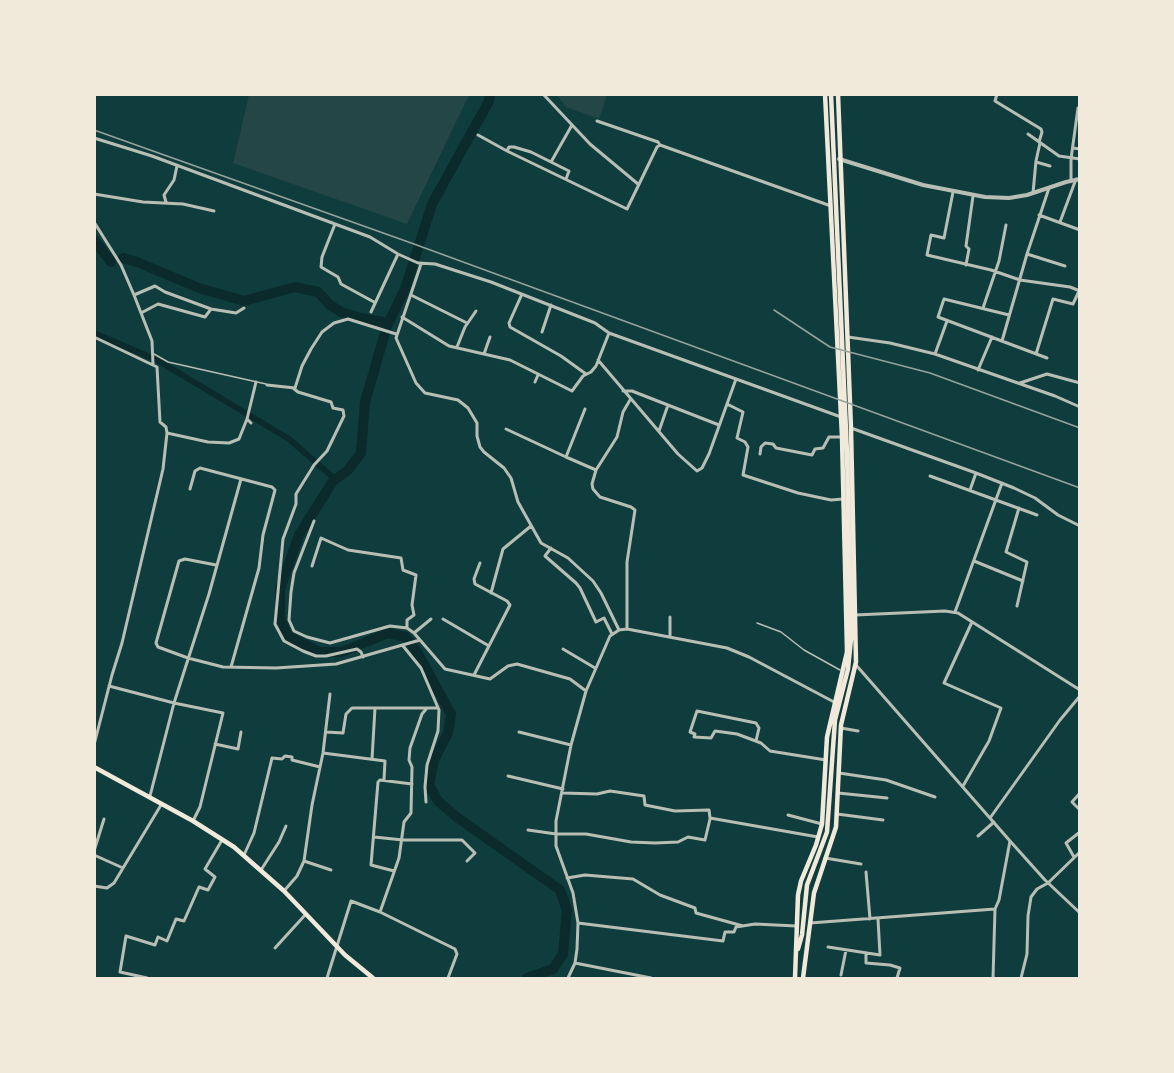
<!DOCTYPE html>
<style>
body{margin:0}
#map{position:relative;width:1174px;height:1073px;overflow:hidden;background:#0f3d3e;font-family:Mulish,sans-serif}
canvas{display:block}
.frame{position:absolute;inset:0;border:96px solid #f1e9da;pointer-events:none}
</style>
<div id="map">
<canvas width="1174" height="1073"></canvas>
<div class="frame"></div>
</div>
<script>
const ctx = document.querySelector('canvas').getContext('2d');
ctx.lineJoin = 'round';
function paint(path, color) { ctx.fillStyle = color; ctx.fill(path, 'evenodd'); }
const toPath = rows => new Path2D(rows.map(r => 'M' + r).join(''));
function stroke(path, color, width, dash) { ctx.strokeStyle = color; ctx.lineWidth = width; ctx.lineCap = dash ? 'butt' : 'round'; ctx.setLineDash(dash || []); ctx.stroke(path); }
paint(toPath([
 [249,95,249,94,469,95,407,224,233,163],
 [557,95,607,95,599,119,566,107]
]), '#244646');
stroke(toPath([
 [94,333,157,360,289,439,335,479]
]), '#0a2a2b', 6);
stroke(toPath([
 [490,94,489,101,432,204,405,289,387,326,365,402,361,453,347,471,333,481,299,535,280,589,280,620,288,636,319,652,342,652,388,633,406,637,417,652,451,714,448,733,434,760,429,785,438,801,458,818,560,890,567,910,563,954,553,969,527,978],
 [94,240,111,262],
 [123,258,137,262,199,288,244,301,295,287,318,292,330,305,341,312,360,318,383,322,387,326]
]), '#0a2a2b', 10);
stroke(toPath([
 [154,354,168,362,266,384],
 [757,623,781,632,804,650,840,670]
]), '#b8beb3', 1.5);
stroke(toPath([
 [543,94,590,144,638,184],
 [997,94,995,101,1041,129,1042,132,1039,142],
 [597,121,658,142,660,145],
 [1028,134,1059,156,1080,159],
 [478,135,507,151,627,209,657,147,660,145,831,206],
 [94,138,152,156,370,237,398,254,418,263,435,264,491,282,595,323,609,333,841,417],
 [1073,148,1080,149],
 [507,151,509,147,514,147,531,152,551,162],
 [1036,162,1050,166],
 [566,179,569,171,551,162,572,125],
 [1071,180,1071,159,1078,108],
 [953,192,944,238,931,235,927,255,991,270,1020,280,1070,287,1080,291],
 [1033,193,1036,161,1040,143],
 [94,194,143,202,183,204,214,211],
 [166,202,164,195,174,180,177,166],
 [1039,215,1080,230],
 [94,222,121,265,134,295,152,341,153,364],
 [1060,222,1076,179],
 [335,224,322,257,321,267,338,277,341,284,374,302],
 [1027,254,1065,266],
 [421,264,396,338,416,383,425,393,458,400,468,408,477,423,477,436,480,447,484,452,504,468,511,478,518,502,541,543,568,558,593,581,601,593,619,630],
 [966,265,969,249,966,246,973,196],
 [522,294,509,323,510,327,561,356,586,374],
 [134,295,155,286,165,292,211,309,236,313,244,308],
 [411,295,467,323],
 [983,308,999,261,1006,225],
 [371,312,398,254],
 [141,313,158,304,205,317,211,309],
 [1009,315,944,299,938,317,1047,358],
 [402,317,449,346,510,360,572,391,583,376,591,372,596,366,609,333],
 [542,332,551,305],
 [94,337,157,367,160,422,166,427,167,433,163,469,122,643,112,675,94,745],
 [848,337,890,343,935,354,1055,396,1080,407],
 [1002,341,1027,254,1049,188],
 [457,347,465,327,476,311],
 [484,354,490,337],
 [935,354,947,321],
 [1036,354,1053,299,1073,304,1079,291],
 [598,360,678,454,697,471,702,468,709,454,736,379],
 [978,370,992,337],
 [535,382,538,375],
 [1020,383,1047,374,1080,383],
 [267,385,295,388,302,366,311,349,322,332,334,323,348,319,396,334],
 [293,388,298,392,331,402,333,408,343,410,344,416,327,451,314,465,296,494,296,504,283,539,275,624,284,641,303,651,316,656,326,656,357,649,361,652,363,657],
 [623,391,632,391,719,425],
 [727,404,743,412,737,438,745,442,748,447,743,475,798,493,831,500,843,499],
 [585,409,566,457,596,470],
 [251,423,247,419,256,382],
 [851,428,976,473,1014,488,1035,498,1058,515,1080,526],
 [506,429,566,457],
 [659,431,668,405],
 [167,433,208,442,229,443,239,439,247,419],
 [760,454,761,447,765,443,773,444,776,448,812,455,815,449,823,448,829,437,842,437],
 [930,476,1037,515],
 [190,489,195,471,200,468,272,487,275,490,263,535,259,568,231,667],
 [970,490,976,473],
 [314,521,294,573,291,592,289,620,294,631,307,637,330,643,390,626,407,628],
 [551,548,545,556,576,583,580,588,596,622,604,618,612,634],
 [974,561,1023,581],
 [216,565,185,559,179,561,156,643,158,647,188,658,223,667,276,668,336,664,420,640],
 [312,566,321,538,348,550,401,558,403,570,416,575,412,605,414,615,407,620,407,628,414,633,445,669,490,679,508,666,517,664,570,679,586,691],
 [491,593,503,549,531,526],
 [1017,606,1027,562,1006,552,1019,508],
 [955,612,1002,483],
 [855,615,945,611,958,613,1080,690],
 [443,619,489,646],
 [627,629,627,562,635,510,631,507,600,497,593,489,592,484,596,470,617,437,623,412,630,400],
 [414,633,431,619],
 [670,636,670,617],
 [403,646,421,668,439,710,438,731,427,765,425,787,426,802],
 [563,649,595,668],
 [856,665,1010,841,1045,880,1080,913],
 [474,675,510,605,507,601,475,584,474,579,480,563],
 [109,686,174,703,223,713,200,807,193,821],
 [841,728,858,731],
 [326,732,343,733,346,714,352,708,437,708],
 [519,732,571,745],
 [756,741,759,728,756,723,697,711,690,732,695,734,694,737,711,738,715,731,737,734,761,743,770,751,826,760],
 [215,744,238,749,241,732],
 [323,753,385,761,384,780],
 [372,759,375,708],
 [839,773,886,780,935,797],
 [508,776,563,789],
 [963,786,989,741,1001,708,944,683,972,622],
 [563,793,597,794,610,791,644,796,645,805,675,811,709,810,710,818,818,837],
 [838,793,887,798],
 [1080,793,1072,802,1080,810],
 [150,796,174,703,209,594,241,479],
 [837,814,883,820],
 [788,815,822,824],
 [990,818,1060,720,1080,696],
 [528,830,556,834,586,834,631,842,655,843,678,842,688,837,705,840,710,819],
 [978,836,994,822],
 [374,837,403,840,462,840,475,853,467,861],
 [94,851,104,819],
 [94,855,123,868],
 [244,855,254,833,272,758,282,759,285,756,292,757,292,760,320,767],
 [1074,857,1066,843,1080,832],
 [825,858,861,864],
 [304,861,331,870],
 [261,870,279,842,286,826],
 [394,871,371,865,378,782,380,780,412,784],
 [866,872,870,919],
 [567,878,585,875,633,879,660,895,695,908,696,913,743,926],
 [94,886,107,888,114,883,161,805],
 [284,891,297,876,304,861,312,805,323,753,330,694],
 [380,912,399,858,404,822,411,813,412,767,409,760,410,748,422,714,427,708],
 [578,923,723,941,725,932,734,932,736,927,755,924,796,926],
 [810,923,995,909],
 [828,947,880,955,878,919],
 [275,948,306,914],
 [866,954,866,963,890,965,900,968,897,978],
 [575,963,651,978],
 [841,975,846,950],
 [147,978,120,972,126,936,155,945,158,937,167,941,176,919,184,921,199,887,208,890,215,877,205,869,222,840],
 [327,978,351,901,380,912,455,949,457,954,448,978],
 [568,978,575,963,577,949,578,923,573,893,556,846,556,821,571,745,586,691,610,636,619,630,627,629,727,648,749,657,834,702],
 [993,978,995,909,999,900,1010,841],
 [1021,978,1027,954,1028,916,1031,897,1037,889,1048,883,1080,852]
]), '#b8beb3', 3);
stroke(toPath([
 [839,159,923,185,985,197,1009,198,1027,195,1066,182,1080,179]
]), '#b8beb3', 4);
stroke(toPath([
 [94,767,193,821,234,847,284,891,345,955,373,978],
 [798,949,802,935,807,885,827,832,835,720,848,669,851,639,847,453,831,94],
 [795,978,798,895,801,881,816,845,822,824,827,737,847,652,842,437,825,94],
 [803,978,814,893,836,827,841,725,856,662,851,428,838,94]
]), '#f1e9da', 4.5);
stroke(toPath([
 [94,130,414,244,1080,488],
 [774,310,830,347,930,373,1080,428]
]), '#97a49c', 1.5);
</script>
